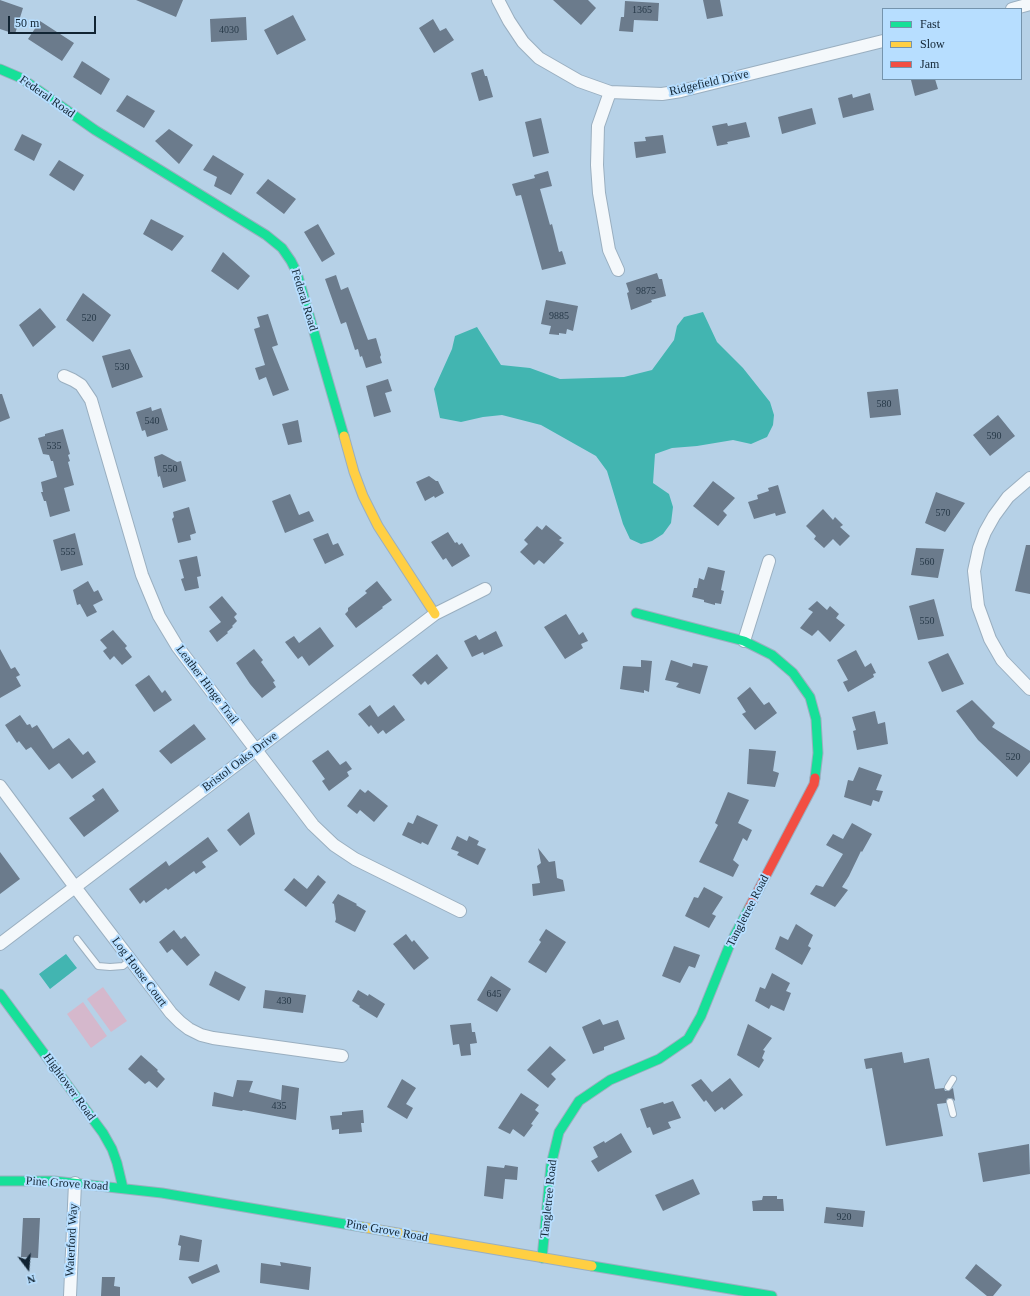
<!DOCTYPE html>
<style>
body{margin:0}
#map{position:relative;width:1030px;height:1296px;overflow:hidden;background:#b6d1e7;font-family:"Times New Roman",serif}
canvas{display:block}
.legend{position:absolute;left:882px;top:8px;width:140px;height:72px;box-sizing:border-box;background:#b7deff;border:1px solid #7594ad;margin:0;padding:5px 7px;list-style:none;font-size:12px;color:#112433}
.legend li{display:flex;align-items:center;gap:8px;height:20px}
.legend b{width:20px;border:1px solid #7594ad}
.north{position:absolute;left:8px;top:1248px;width:40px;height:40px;-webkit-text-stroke:3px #b7deff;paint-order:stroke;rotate:164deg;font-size:11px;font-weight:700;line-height:16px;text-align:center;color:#112433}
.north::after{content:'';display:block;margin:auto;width:14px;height:18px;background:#112433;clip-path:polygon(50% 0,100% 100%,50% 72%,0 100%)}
.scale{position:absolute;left:8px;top:16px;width:88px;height:18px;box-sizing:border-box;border:2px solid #112433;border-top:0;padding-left:5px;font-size:12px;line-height:14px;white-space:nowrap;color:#112433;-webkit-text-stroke:3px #b7deff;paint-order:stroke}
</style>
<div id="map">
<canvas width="1030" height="1296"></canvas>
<ul class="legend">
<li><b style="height:5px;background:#16e098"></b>Fast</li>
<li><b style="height:5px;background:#ffcf43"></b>Slow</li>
<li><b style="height:5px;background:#f24e42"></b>Jam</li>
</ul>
<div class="north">N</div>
<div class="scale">50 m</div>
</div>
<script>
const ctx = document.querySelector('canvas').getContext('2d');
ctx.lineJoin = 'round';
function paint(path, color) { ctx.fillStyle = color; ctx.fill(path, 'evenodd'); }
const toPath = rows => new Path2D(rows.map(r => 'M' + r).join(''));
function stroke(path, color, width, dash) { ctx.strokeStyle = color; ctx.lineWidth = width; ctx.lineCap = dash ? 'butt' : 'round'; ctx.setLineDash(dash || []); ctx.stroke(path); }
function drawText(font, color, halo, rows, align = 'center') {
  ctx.font = font + ' "Times New Roman",serif'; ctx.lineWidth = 4; ctx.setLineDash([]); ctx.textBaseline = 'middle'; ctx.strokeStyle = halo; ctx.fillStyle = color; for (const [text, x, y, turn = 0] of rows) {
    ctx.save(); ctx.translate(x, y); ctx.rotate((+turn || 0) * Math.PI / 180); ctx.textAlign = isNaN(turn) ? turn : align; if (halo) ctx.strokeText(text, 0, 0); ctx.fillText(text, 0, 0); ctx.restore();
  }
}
paint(toPath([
 [103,987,127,1021,111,1032,87,999],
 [83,1002,107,1036,91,1048,67,1014]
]), '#d5b8cc');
paint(toPath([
 [703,312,717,342,743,368,770,402,774,415,773,425,767,437,751,444,733,440,697,446,672,448,655,454,653,483,669,494,673,507,671,523,663,534,652,541,641,544,630,539,623,524,607,471,596,456,541,425,502,415,483,417,461,422,440,418,434,389,452,349,455,336,477,327,501,365,530,368,560,379,624,377,652,370,674,340,677,326,684,317],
 [66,954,77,968,50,989,39,974]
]), '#42b5b1');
paint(toPath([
 [0,0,23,8,15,34,0,29],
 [136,0,183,0,176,17],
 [553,0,588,0,596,8,581,25],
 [703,0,720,0,723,16,707,19],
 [625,1,659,3,658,21,634,20,633,32,619,31,621,17,624,17],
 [293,15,306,40,277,55,264,30],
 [246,17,247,40,211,42,210,19],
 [433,19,440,31,446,28,454,40,434,53,419,28],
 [40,21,74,43,62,61,28,39],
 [82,61,110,79,101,95,73,77],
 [483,69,485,76,487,76,493,97,479,101,471,73],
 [916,79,935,79,938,89,915,96,911,80],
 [870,93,874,110,843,118,838,98,852,94,853,98],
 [127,95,155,111,144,128,116,111],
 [812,108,816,124,782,134,778,117],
 [541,118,549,153,533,157,525,122],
 [746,122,750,137,727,142,728,144,717,146,712,126,727,123,728,126],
 [169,129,193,145,179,164,155,141],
 [22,134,42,144,34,161,14,150],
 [663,135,666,153,636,158,634,142,646,141,645,137],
 [213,155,244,174,231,195,214,186,217,177,203,170],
 [59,160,84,175,74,191,49,175],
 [548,171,552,186,540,189,550,225,552,224,559,252,562,251,566,264,542,270,521,195,516,196,512,184,535,178,534,175],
 [268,179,296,199,284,214,256,193],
 [151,219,184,236,172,251,143,234],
 [318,224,335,254,322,262,304,232],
 [223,252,250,276,238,290,211,271],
 [657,273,659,279,662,279,666,296,651,300,652,302,631,310,627,293,629,292,626,283],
 [336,275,341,290,348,287,368,340,376,338,381,355,380,357,382,363,366,368,362,356,360,357,358,349,355,350,346,322,341,324,325,279],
 [83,293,111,315,93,342,66,320],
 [546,300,578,306,573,331,567,329,566,334,559,333,559,335,549,334,551,326,541,324],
 [40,308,56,327,33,347,19,325],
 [268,314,278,345,272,347,289,390,273,396,266,377,259,380,255,368,265,365,254,329,260,327,257,317],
 [130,349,143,377,112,388,102,356],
 [388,379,392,391,385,393,391,412,374,417,366,386],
 [898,389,901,415,870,418,867,392],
 [0,394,2,394,10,418,0,422],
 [151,407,152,411,161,408,168,430,147,437,145,430,142,431,136,412],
 [998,415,1015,436,990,456,973,435],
 [298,420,302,442,288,445,282,424],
 [63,429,70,454,68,455,70,461,68,462,74,485,64,488,70,511,50,517,46,501,44,501,41,492,43,492,41,482,57,477,53,461,51,461,49,455,43,454,38,438,45,436,45,434],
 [162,454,177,462,181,461,186,481,163,488,160,476,158,477,154,457],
 [429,476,436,481,438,481,444,493,435,498,434,496,425,501,416,482],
 [713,481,735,498,723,511,727,515,718,526,693,506],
 [778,485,786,513,776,516,775,513,754,519,748,502,758,499,757,495,769,491,768,488],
 [936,492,965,503,945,532,925,523],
 [290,494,299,515,309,511,314,521,285,533,272,501],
 [189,507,196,533,190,535,191,540,178,543,172,519,174,517,173,512],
 [823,509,833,520,835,517,843,525,840,527,850,536,840,546,833,539,824,548,814,539,816,536,806,526],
 [546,525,562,538,559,540,564,543,544,564,539,560,534,565,520,552,528,544,524,540,537,526,542,530],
 [448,532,455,543,457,542,459,545,462,543,470,556,452,567,446,558,443,560,431,542],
 [75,533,83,565,61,571,53,540],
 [328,533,333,545,338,543,344,555,325,564,313,539],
 [1026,545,1030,545,1030,594,1015,591],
 [916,548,944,549,938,578,911,575],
 [197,556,201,576,197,577,199,588,185,591,181,579,184,578,179,560],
 [708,567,725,571,721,590,724,591,721,604,715,603,715,605,704,602,704,600,692,597,694,588,697,588,699,578,704,580],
 [88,581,94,592,98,590,103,600,93,605,97,612,87,617,80,604,77,605,73,590],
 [377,581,392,600,382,607,383,608,356,628,345,614,348,611,348,608,367,593,365,591],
 [222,596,237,614,234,617,237,621,232,626,233,627,227,632,228,633,217,642,209,631,221,622,209,607],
 [934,599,944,636,918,640,909,606],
 [817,601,827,610,830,606,839,614,836,618,845,625,830,642,818,630,812,636,800,628,813,612,808,609],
 [566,614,579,635,583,632,588,641,581,644,583,648,565,659,544,627],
 [320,627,334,646,309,666,302,656,298,659,285,642,294,636,299,643],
 [113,630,127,646,125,648,132,657,122,665,114,656,110,660,103,651,107,648,100,640],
 [496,631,503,646,484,655,483,652,472,657,464,641,476,635,479,640],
 [0,649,11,669,15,667,20,675,16,677,21,686,0,698],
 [254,649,263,660,261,662,275,681,273,682,276,687,262,698,250,684,236,663],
 [856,650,865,667,871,663,876,673,873,674,874,677,848,692,843,682,848,680,837,660],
 [948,653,964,684,942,692,928,662],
 [437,654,448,668,428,685,425,681,421,685,412,675],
 [641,660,652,661,649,692,644,690,644,693,620,689,623,666,641,667],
 [671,660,692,667,693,663,708,666,700,694,676,687,679,683,665,680],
 [149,675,162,693,165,690,172,700,154,712,135,685],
 [750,687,764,705,769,702,777,713,755,730,742,714,746,712,737,698],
 [972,700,995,723,992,727,1030,751,1030,762,1017,777,978,740,956,711],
 [370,705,378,717,394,705,405,720,386,734,383,730,378,734,371,725,369,727,358,714],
 [875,711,878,724,885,722,888,744,857,750,853,731,856,730,852,717],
 [20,715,27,725,30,724,32,728,37,725,53,749,69,738,83,755,88,751,96,762,72,779,59,763,49,770,31,747,26,750,19,741,17,743,5,725],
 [194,724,206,739,171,764,159,751],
 [749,749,776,751,773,771,779,773,775,787,747,784],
 [328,750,340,765,346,761,352,769,347,772,349,776,329,791,322,781,325,779,312,761],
 [859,767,882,775,876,790,883,791,879,802,873,800,871,806,844,797,848,780,853,781],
 [103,788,119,811,84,837,69,818,95,800,92,796],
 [360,789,365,793,368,790,388,806,374,822,360,810,357,814,347,806],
 [728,792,749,800,738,823,752,830,747,841,743,838,733,860,739,865,733,877,699,862,718,825,715,823],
 [249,812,255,834,240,846,227,830],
 [417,815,438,825,428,845,422,842,421,844,402,835,408,822,413,824],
 [852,823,872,834,862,852,861,851,849,876,842,887,848,890,835,907,810,894,816,885,823,887,843,854,826,845,833,834,843,839],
 [457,836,467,841,469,836,479,841,477,845,486,849,478,865,457,855,459,852,451,849],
 [208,837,218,851,202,862,206,867,196,874,194,871,168,890,166,888,146,903,144,900,140,904,129,889,166,861,169,866],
 [538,848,549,862,555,861,557,878,563,880,565,891,533,896,532,884,540,883,537,866,541,863],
 [0,852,20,879,0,894],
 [318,875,326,882,306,907,284,890,294,878,307,889],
 [704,887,723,897,712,914,716,916,709,928,685,916,694,897,698,898],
 [338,894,357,904,356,905,366,911,355,932,335,922,336,919,334,904,332,903],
 [796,924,813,935,808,946,811,948,802,965,775,949,780,936,788,940],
 [546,929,566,942,546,973,528,962,541,942,539,940],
 [174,930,181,939,185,936,200,955,187,966,172,949,167,953,159,942],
 [406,934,412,942,414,940,429,958,414,970,393,944],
 [674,946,700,955,695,968,689,966,680,983,662,976],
 [215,971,246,987,239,1001,209,985],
 [772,973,790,983,786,991,791,993,784,1011,771,1005,769,1009,755,1001,760,987,765,989],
 [491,976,511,989,497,1012,477,1000],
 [265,990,306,995,303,1013,263,1008],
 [358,990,368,996,369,994,385,1004,377,1018,359,1007,360,1006,352,1001],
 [600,1019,603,1025,618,1020,625,1039,604,1047,604,1050,593,1054,582,1027],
 [471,1023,472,1032,475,1032,477,1043,470,1044,471,1055,461,1056,459,1044,453,1045,450,1025],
 [748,1024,772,1038,763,1050,765,1051,762,1058,764,1060,759,1068,737,1055],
 [550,1046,566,1060,551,1074,556,1079,548,1088,527,1070],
 [902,1052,904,1063,929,1058,935,1089,944,1088,945,1091,948,1091,953,1088,955,1101,953,1099,949,1098,947,1099,946,1103,937,1104,943,1136,886,1146,872,1068,866,1069,864,1059],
 [141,1055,158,1070,157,1071,165,1079,157,1088,149,1081,145,1084,128,1069],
 [730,1078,743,1095,724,1110,722,1107,715,1112,706,1100,704,1102,691,1085,701,1079,712,1092],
 [402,1079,416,1088,406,1104,413,1108,407,1119,387,1107],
 [237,1080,253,1081,249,1092,281,1100,282,1085,299,1088,296,1120,243,1110,242,1111,212,1106,214,1092,233,1097],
 [521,1093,539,1105,535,1110,539,1113,531,1124,533,1125,524,1137,513,1129,510,1134,498,1128],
 [673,1101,681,1118,668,1122,671,1128,653,1135,650,1127,647,1128,640,1109,663,1102,664,1104],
 [363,1110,364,1123,361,1123,362,1132,339,1134,339,1129,332,1130,330,1116,342,1115,342,1112],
 [621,1133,632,1152,598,1172,591,1161,598,1157,593,1147,604,1141,605,1143],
 [1029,1144,1030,1174,983,1182,978,1153],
 [505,1165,518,1167,517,1180,505,1179,503,1199,484,1196,487,1166,504,1168],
 [693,1179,700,1194,663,1211,655,1195],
 [763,1196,777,1196,777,1199,783,1199,784,1211,753,1211,752,1201,762,1200],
 [826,1207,865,1211,863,1227,824,1223],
 [23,1218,40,1218,38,1258,21,1257],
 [180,1235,202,1240,199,1262,179,1260,181,1246,178,1245],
 [280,1262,311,1267,309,1290,260,1283,261,1263,281,1266],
 [217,1264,220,1272,192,1284,188,1277],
 [976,1264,1002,1285,993,1296,987,1296,965,1278],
 [102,1277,115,1277,114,1286,120,1287,120,1296,101,1296]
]), '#6b7b8c');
const lane = toPath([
 [77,939,98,966,110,967,123,966,130,960],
 [948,1087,953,1079],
 [950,1102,953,1114]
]);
const street = toPath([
 [498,0,509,21,523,42,539,58,579,81,610,92,662,94,681,91,883,41],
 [1012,9,1030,4],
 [610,92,598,126,597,165,599,193,609,250,618,270],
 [64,376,73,380,81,385,91,400,142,575,159,616,177,646,313,825,334,845,355,859,460,911],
 [1030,478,1008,497,994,516,985,532,979,548,974,571,978,606,990,639,1002,660,1030,689],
 [744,641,769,561],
 [0,786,75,887,171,1013,180,1022,189,1029,201,1035,213,1038,342,1056],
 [0,944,435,614,485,589],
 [70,1296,75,1183]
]);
const fast = toPath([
 [0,69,21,78,95,130,266,235,282,248,291,261,297,273,344,436],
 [636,613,744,641,772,655,793,673,810,697,816,719,818,753,815,778],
 [0,994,103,1133,112,1149,117,1163,123,1188],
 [0,1181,54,1181,162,1193,362,1227],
 [542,1258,551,1165,559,1132,579,1101,610,1080,659,1059,688,1039,701,1016,730,944,749,908],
 [592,1266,772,1296]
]);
const slow = toPath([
 [344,436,354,472,363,496,378,526,435,614],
 [362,1227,592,1266]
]);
const jam = toPath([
 [749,908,814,784,815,778]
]);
stroke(lane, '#9aafc0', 8);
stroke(street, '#9aafc0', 14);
stroke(fast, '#9aafc0', 11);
stroke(slow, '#9aafc0', 11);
stroke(jam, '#9aafc0', 11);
stroke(lane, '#f4f8fb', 6);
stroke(street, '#f4f8fb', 12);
stroke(fast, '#16e098', 9);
stroke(slow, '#ffcf43', 9);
stroke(jam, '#f24e42', 9);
drawText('10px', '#283a49', null, [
 ["1365",642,10],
 ["4030",229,30],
 ["9875",646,291],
 ["9885",559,316],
 ["520",89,318],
 ["530",122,367],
 ["580",884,404],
 ["540",152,421],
 ["590",994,436],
 ["535",54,446],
 ["550",170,469],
 ["570",943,513],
 ["555",68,552],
 ["560",927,562],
 ["550",927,621],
 ["520",1013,757],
 ["645",494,994],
 ["430",284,1001],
 ["435",279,1106],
 ["920",844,1217]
]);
drawText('12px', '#112433', '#b7deff', [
 ["Ridgefield Drive",709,83,-13],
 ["Federal Road",47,97,35],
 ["Federal Road",304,300,73],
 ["Leather Hinge Trail",207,685,53],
 ["Bristol Oaks Drive",240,762,-37],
 ["Tangletree Road",748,911,-63],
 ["Log House Court",139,972,53],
 ["Hightower Road",69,1087,54],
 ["Pine Grove Road",67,1184,4],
 ["Tangletree Road",549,1199,-84],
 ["Pine Grove Road",387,1231,10],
 ["Waterford Way",72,1240,-87]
]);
</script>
